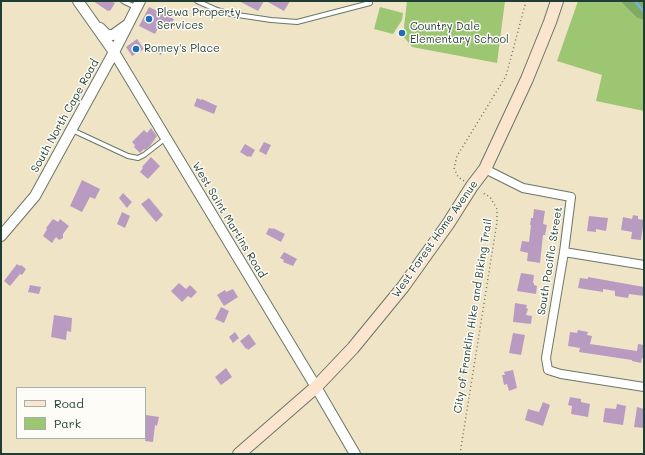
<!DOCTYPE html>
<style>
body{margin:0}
#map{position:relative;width:645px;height:455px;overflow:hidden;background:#f0e4c7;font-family:Mali,sans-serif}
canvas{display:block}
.frame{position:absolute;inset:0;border:2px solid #1f3d34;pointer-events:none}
.legend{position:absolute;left:16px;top:387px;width:130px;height:52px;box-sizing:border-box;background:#fdfcf7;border:1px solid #a4b0a9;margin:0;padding:5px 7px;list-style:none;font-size:12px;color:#1f3d34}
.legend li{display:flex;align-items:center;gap:8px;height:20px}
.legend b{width:20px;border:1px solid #a4b0a9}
</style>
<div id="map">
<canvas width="645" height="455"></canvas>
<div class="frame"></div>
<ul class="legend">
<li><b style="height:5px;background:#fce5cf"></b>Road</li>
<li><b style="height:11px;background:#9dc672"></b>Park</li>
</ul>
</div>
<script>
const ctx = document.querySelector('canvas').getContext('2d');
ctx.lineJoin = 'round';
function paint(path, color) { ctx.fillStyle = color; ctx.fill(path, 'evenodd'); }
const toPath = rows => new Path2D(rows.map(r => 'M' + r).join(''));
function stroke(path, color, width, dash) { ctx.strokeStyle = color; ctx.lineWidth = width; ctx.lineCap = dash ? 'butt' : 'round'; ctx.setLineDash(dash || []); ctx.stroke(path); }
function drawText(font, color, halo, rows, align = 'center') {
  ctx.font = font + ' Mali,sans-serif'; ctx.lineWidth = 3; ctx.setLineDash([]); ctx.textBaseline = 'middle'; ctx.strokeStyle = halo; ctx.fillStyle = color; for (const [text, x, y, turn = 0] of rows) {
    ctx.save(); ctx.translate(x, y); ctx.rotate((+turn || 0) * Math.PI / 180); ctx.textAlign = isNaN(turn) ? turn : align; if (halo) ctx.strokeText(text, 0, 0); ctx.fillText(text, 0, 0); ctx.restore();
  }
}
paint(toPath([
 [407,1,505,1,497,63,412,47,403,36],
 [578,1,620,1,637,18,644,20,644,111,596,101,602,75,557,61],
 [380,7,403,13,402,20,393,34,374,29]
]), '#9dc672');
paint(toPath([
 [620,1,644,1,644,20,637,18]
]), '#7eab64');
stroke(toPath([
 [635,1,644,12]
]), '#6eb4e5', 2.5);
paint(toPath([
 [93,1,111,1,115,3,110,11,109,10,108,11],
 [239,1,264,1,258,11],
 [266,1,290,1,284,11],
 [149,7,174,19,169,29,160,24,155,34,139,26],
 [137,39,144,49,132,56,126,47],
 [159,45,165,48,161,55,155,52],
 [197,98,201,100,202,99,217,106,214,114,194,106],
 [151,128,157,136,150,146,145,150,144,149,140,153,134,147,135,145,132,142,144,130,147,133],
 [264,142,271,145,266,155,259,151],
 [245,144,255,150,251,157,249,156,248,157,240,152],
 [151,157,160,166,148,179,140,172,143,168,142,167],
 [82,180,100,189,95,199,90,197,82,212,70,206],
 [123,193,132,202,127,208,119,198],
 [149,198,163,215,156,222,141,204],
 [534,209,545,211,543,224,547,225,545,235,543,235,540,263,527,261,528,253,520,251,522,241,529,242,531,225,530,225,531,218,533,218],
 [122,212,130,216,125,228,117,224],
 [633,215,638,216,638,219,644,220,641,240,631,239,632,232,621,230,623,217,632,219],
 [589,216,608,218,606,231,596,229,596,232,587,231],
 [53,219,58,222,60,219,69,226,63,234,63,238,59,240,56,237,52,243,43,236,47,229,46,228],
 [269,228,273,229,273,228,285,234,281,242,266,234],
 [284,252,297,259,293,266,283,262,284,260,280,258],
 [17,264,20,266,21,265,26,269,22,275,20,274,10,286,4,281],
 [521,273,534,275,533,283,534,283,534,285,537,286,536,294,517,291],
 [588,277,644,287,644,296,629,294,628,298,615,296,615,291,603,289,603,292,578,288,580,278,588,279],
 [179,283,186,289,190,285,197,292,191,298,188,296,182,302,171,291],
 [30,285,41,287,39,294,28,292],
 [233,289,238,297,224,306,217,295,225,290,226,292],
 [515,303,527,305,526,308,528,309,526,315,532,316,531,324,513,322],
 [221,307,229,311,224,323,215,319],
 [54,315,72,318,71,332,67,331,66,340,51,337],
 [578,330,588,332,587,335,592,336,590,344,637,351,638,344,644,345,644,358,642,358,641,363,632,361,632,360,579,352,580,348,568,346,570,332,577,333],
 [235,332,239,338,233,343,229,337],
 [513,333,525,335,521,355,509,353],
 [249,334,256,344,248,350,247,348,246,349,240,341],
 [226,368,232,377,221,385,215,377],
 [513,370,517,388,509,391,507,384,504,385,502,375,505,375,504,372],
 [570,397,581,399,581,402,590,404,588,417,571,414,572,406,568,405],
 [543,402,550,405,543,426,525,420,528,409,539,412],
 [617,404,626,406,623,425,603,422,605,408,616,409],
 [637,407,644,409,644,428,634,427],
 [146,415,159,417,157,426,155,425,153,442,145,441]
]), '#b99bc1');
const service = toPath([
 [123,1,135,7],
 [197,1,217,10,231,14,271,20,297,22,370,3],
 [72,130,128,156,138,158,144,155,166,138]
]);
const minor = toPath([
 [485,169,523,188,571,197,564,252,546,358,548,370,561,374,644,387],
 [564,252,644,265]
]);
const tertiary = toPath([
 [78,1,114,52,316,387,355,454],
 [100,28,107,35,113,35,127,25],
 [1,236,35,196,114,52,140,1]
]);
const secondary = toPath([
 [239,454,316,387,353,348,403,287,448,224,472,186,485,169,527,79,550,22,557,1]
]);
stroke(service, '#687767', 6);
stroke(minor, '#687767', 10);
stroke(tertiary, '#687767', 12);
stroke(secondary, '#687767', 14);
stroke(toPath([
 [464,181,458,177,454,168,457,156,506,76,526,1],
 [460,454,497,222,497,209,490,197,481,192]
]), '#687767', 1.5, [1, 3]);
stroke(service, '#fff', 4);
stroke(minor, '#fff', 8);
stroke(tertiary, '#fff', 10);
stroke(secondary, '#fce5cf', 12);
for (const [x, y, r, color] of [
 [149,19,4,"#1f6fb2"],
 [402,33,4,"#1f6fb2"],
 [136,49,4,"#1f6fb2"]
]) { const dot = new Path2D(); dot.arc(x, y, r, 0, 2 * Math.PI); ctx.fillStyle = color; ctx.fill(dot); stroke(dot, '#fdfcf7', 1.5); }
drawText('11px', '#1f3d34', '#fdfcf7', [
 ["Plewa Property",157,13],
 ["Services",157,26],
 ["Country Dale",410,27],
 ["Elementary School",410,40],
 ["Romey's Place",144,49]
], 'left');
drawText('11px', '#1f3d34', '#fdfcf7', [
 ["South North Cape Road",65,116,-61],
 ["West Saint Martins Road",229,220,59],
 ["West Forest Home Avenue",435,239,-55],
 ["South Pacific Street",550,261,-81],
 ["City of Franklin Hike and Biking Trail",473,316,-81]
]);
</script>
